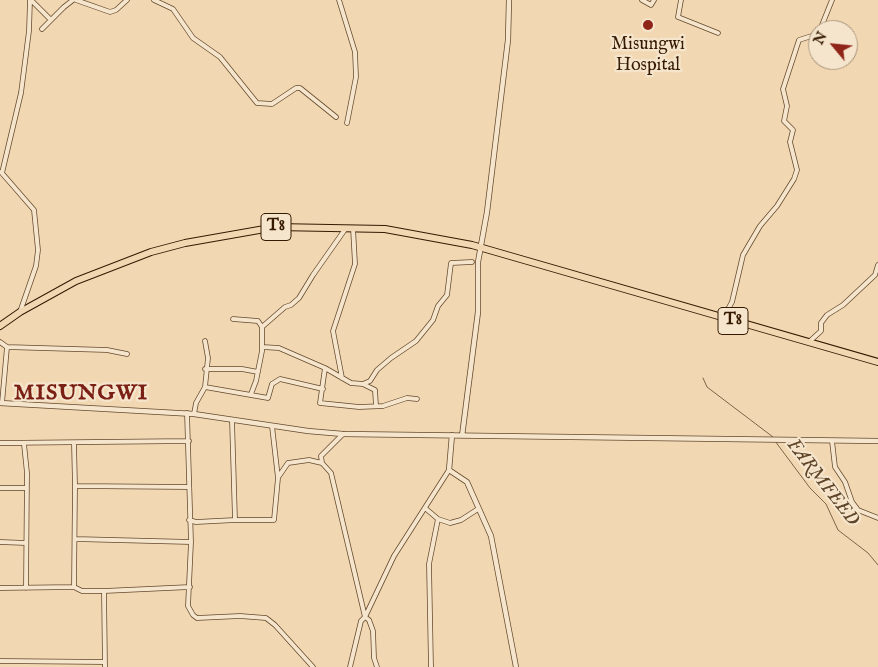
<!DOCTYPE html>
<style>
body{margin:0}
#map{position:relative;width:878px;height:667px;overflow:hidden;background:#f1d7b2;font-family:"IM FELL English",serif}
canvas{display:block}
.north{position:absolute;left:808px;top:20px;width:50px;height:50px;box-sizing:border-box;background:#f6e5cd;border:1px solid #a9947b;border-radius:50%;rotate:298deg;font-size:14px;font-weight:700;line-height:20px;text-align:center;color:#351a00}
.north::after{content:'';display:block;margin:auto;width:18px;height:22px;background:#8f2418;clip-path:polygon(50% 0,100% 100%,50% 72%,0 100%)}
</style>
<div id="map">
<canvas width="878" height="667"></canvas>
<div class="north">N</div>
</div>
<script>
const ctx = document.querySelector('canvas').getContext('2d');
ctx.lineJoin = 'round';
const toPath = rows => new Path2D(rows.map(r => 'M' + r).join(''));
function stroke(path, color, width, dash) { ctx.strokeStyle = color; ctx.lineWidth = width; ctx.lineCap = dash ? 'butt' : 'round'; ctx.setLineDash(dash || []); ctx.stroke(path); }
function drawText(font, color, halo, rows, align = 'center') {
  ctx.font = font + ' "IM FELL English",serif'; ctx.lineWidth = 4.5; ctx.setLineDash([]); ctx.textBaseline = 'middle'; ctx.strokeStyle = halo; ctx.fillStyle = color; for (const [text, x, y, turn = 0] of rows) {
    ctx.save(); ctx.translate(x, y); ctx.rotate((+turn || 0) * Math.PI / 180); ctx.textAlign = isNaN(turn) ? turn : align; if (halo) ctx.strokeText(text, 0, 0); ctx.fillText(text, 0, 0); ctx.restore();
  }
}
stroke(toPath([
 [703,378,707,387,773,437],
 [775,441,810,488,826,504,838,530,868,553,878,565]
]), '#7f6546', 1);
const minor = toPath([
 [31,0,51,20],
 [76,0,110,12,116,10,127,0],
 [154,0,173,9,193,38,220,57,257,103,272,104,296,88,300,88,336,117],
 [339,0,355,52,356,77,347,123],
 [642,0,651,5,654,0],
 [681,0,678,17,718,33],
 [42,29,64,7,73,0],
 [820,30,832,0],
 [1,172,34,210,38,250,36,266,20,312],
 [2,173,21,93,29,31,30,0],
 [723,318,732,302,743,255,760,226,777,206,794,179,797,170,790,142,793,130,784,121,787,106,783,89,799,40,818,34],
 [233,319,258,321,262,327,262,351,256,381,251,394],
 [262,327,285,307,291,305,299,298,313,275,346,228],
 [0,342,7,347,2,403],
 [809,342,821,331,821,323,827,315,843,305,875,275,878,265],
 [7,347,107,350,127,354],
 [262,347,279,348,325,368,351,383,363,384,375,390,376,406],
 [325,368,320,403,359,407,383,406,407,398,417,399],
 [205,369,242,369,258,372],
 [342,378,333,331,355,264,353,228],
 [363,384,370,381,377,370,391,358,416,341,433,320,438,306,447,295,451,263,472,262],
 [205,387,268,398,272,384,280,379,323,389],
 [187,413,191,542,188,606,193,615,197,618,240,616,266,618,275,625,313,667],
 [194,414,196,403,205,387,208,358,205,341],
 [343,434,321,456,322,463,331,473,365,617],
 [832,441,835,467,845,482,852,502,858,510,878,518],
 [0,443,189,441],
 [74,443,75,486],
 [24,444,27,473,26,588],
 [279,476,288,463,309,460,322,463],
 [0,488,26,488],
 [425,508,438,519,429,564,431,667],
 [438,519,450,523,461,520,478,509],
 [189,520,196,522,235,520,232,420],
 [235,520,274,520,278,478,272,426],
 [75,539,191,542],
 [0,542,26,543],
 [74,587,75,486,189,487],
 [0,588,74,587,82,591,104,591,190,587],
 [104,591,105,667],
 [365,617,394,556,449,470],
 [0,661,105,662],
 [350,667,361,621,365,617,369,620,373,631,374,658,377,667]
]);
const tertiary = toPath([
 [0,403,194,414,308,431,343,434,878,441],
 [452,435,449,470,467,482,491,536,516,667],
 [462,436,478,312,478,262,487,212,508,40,509,0]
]);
const trunk = toPath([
 [0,326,20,312,76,281,151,252,185,243,276,227,385,229,472,245,878,362]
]);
stroke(minor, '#64492c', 5.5);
stroke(tertiary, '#64492c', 6);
stroke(trunk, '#351a00', 8);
stroke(minor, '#f6e5cd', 4);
stroke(tertiary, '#f6e5cd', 4.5);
stroke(trunk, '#f1d7b2', 6);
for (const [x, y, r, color] of [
 [648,25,6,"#8f2418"]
]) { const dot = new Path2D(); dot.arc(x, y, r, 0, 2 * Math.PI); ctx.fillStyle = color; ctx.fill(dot); stroke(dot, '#f6e5cd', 2); }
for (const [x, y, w] of [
 [276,227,30],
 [733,321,30]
]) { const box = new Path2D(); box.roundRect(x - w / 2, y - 13.5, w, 27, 4); ctx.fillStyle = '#f6e5cd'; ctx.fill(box); stroke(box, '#351a00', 1); }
drawText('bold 16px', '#351a00', null, [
 ["T8",276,227],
 ["T8",733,321]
]);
drawText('18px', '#351a00', '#f6e5cd', [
 ["Misungwi",648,45],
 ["Hospital",648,66]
]);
drawText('italic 19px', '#604629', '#f6e5cd', [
 ["FARMFEED",822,483,52]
]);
ctx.letterSpacing = '1px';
drawText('bold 22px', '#7a1f14', '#f6e5cd', [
 ["MISUNGWI",81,394]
]);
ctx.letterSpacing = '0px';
</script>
